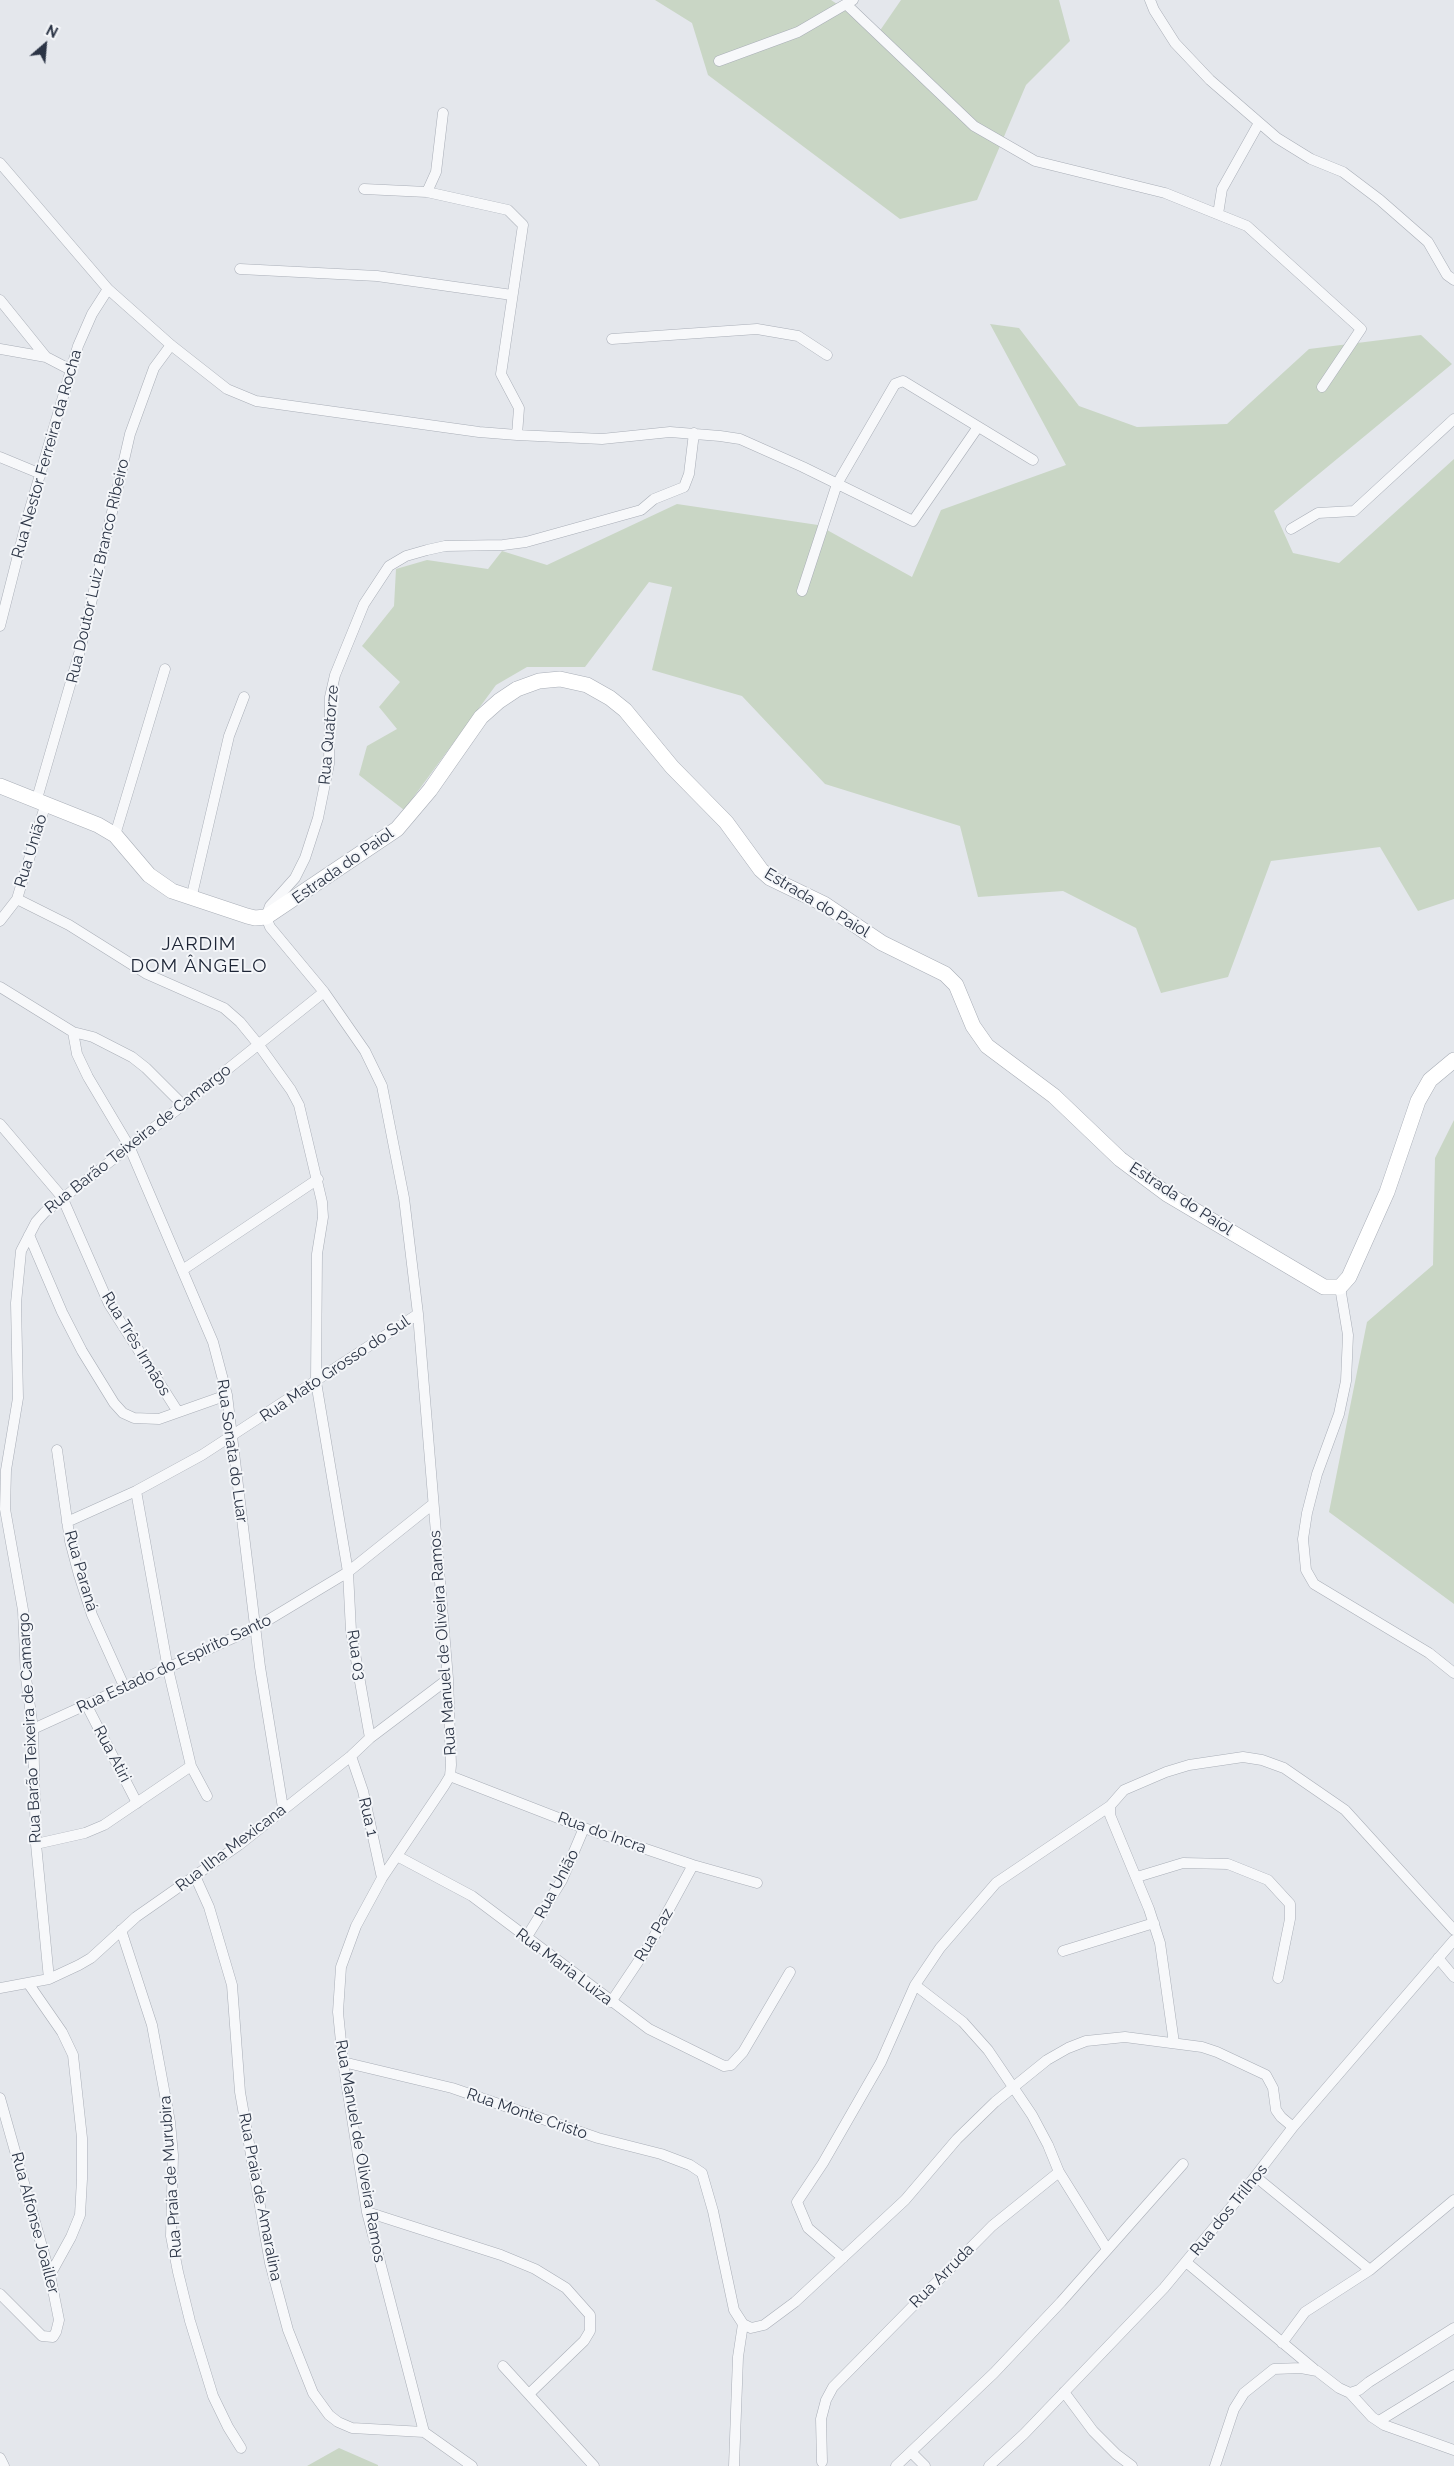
<!DOCTYPE html>
<meta charset="utf-8">
<style>
body{margin:0}
#map{position:relative;width:1454px;height:2466px;overflow:hidden;background:#e4e7ec;font-family:Raleway,sans-serif}
canvas{display:block}
.north{position:absolute;left:20px;top:20px;width:50px;height:50px;-webkit-text-stroke:4px #f4f6f9;paint-order:stroke;rotate:27deg;font-size:14px;font-weight:700;line-height:20px;text-align:center;color:#2b3445}
.north::after{content:'';display:block;margin:auto;width:18px;height:22px;background:#2b3445;clip-path:polygon(50% 0,100% 100%,50% 72%,0 100%)}
</style>
<div id="map">
<canvas width="1454" height="2466"></canvas>
<div class="north">N</div>
</div>
<script>
const ctx = document.querySelector('canvas').getContext('2d');
ctx.lineJoin = 'round';
function paint(path, color) { ctx.fillStyle = color; ctx.fill(path, 'evenodd'); }
const toPath = rows => new Path2D(rows.map(r => 'M' + r).join(''));
function stroke(path, color, width, dash) { ctx.strokeStyle = color; ctx.lineWidth = width; ctx.lineCap = dash ? 'butt' : 'round'; ctx.setLineDash(dash || []); ctx.stroke(path); }
function drawText(font, color, halo, rows, align = 'center') {
  ctx.font = font + ' Raleway,sans-serif'; ctx.lineWidth = 4; ctx.setLineDash([]); ctx.textBaseline = 'middle'; ctx.strokeStyle = halo; ctx.fillStyle = color; for (const [text, x, y, turn = 0] of rows) {
    ctx.save(); ctx.translate(x, y); ctx.rotate((+turn || 0) * Math.PI / 180); ctx.textAlign = isNaN(turn) ? turn : align; if (halo) ctx.strokeText(text, 0, 0); ctx.fillText(text, 0, 0); ctx.restore();
  }
}
paint(toPath([
 [655,0,831,0,879,32,901,0,1059,0,1070,41,1026,85,977,200,900,219,708,75,692,23],
 [990,324,1019,328,1079,406,1137,427,1227,424,1309,349,1421,335,1452,364,1274,511,1293,553,1339,563,1454,459,1454,899,1418,911,1380,847,1271,861,1228,977,1161,993,1136,928,1063,891,978,897,960,826,825,784,742,696,652,670,672,587,649,582,585,667,527,667,496,685,404,810,359,775,367,746,397,729,379,707,400,682,362,646,394,606,396,569,427,560,488,569,502,551,547,565,677,504,818,525,912,577,941,510,1066,465],
 [1454,1120,1454,1604,1329,1512,1367,1322,1433,1265,1435,1158],
 [339,2448,378,2465,378,2466,307,2466]
]), '#c9d6c5');
const street = toPath([
 [1150,0,1154,10,1175,43,1210,80,1277,138,1311,159,1343,172,1380,200,1428,242,1447,275,1454,280],
 [847,5,974,126,1035,161,1165,193,1247,226,1361,329,1322,387],
 [719,61,798,32,853,0],
 [0,163,108,289,171,345,227,389,256,401,479,432,517,435,602,439,670,432,720,436,740,439,803,467,913,521,978,427],
 [364,189,427,192,436,172,443,113],
 [427,192,508,210,523,225,501,374,519,408,517,435],
 [1218,214,1222,189,1259,123],
 [240,269,377,276,512,295],
 [0,300,46,357,71,370],
 [612,339,757,329,798,336,827,355],
 [0,349,46,357],
 [0,457,41,474],
 [1291,529,1318,513,1354,511,1454,419],
 [802,591,837,484,895,384,903,381,1033,460],
 [0,626,29,512,78,346,92,314,108,289],
 [36,802,81,647,130,434,154,368,171,345],
 [115,835,165,669],
 [17,899,69,925,147,974,224,1008,240,1022,258,1044,291,1090,299,1105,322,1202,323,1217,317,1254,316,1382,348,1572,351,1631,370,1738],
 [191,899,229,736,244,697],
 [0,921,17,899,45,806],
 [0,987,73,1032,93,1037,132,1057,146,1068,183,1105],
 [73,1032,77,1054,88,1077,129,1146,213,1342,227,1395,260,1667,283,1808],
 [0,1124,62,1197,109,1304,178,1412],
 [29,1235,62,1312,82,1351,114,1403,123,1413,134,1418,159,1419,227,1395],
 [184,1269,318,1179],
 [1340,1287,1348,1335,1346,1381,1339,1414,1317,1474,1307,1513,1303,1539,1306,1570,1314,1584,1429,1653,1454,1673],
 [57,1450,70,1541,79,1575,92,1615,124,1686],
 [136,1491,168,1669,191,1766,207,1796],
 [67,1522,136,1491,202,1455,418,1314],
 [87,1706,137,1803],
 [33,1729,255,1628,348,1572,433,1504],
 [351,1756,363,1791,382,1878],
 [450,1776,584,1828,693,1865,757,1883],
 [36,1844,85,1833,104,1825,191,1766],
 [397,1856,472,1896,649,2029,724,2066,731,2065,743,2052,790,1972],
 [195,1876,209,1907,232,1985,240,2092,270,2263,288,2330,313,2393,329,2415,338,2422,352,2428,424,2432,472,2466],
 [1137,1877,1183,1863,1228,1864,1268,1880,1290,1904,1290,1919,1278,1978],
 [121,1930,152,2025,170,2122,173,2155,171,2236,178,2272,190,2321,213,2396,228,2427,241,2448],
 [526,1938,562,1880,584,1828],
 [1063,1951,1154,1923],
 [1438,1958,1454,1977],
 [49,1979,36,1844,33,1729,26,1678,23,1610,5,1509,6,1470,18,1398,16,1303,21,1251,36,1222,45,1212,183,1105,324,992],
 [28,1983,62,2032,73,2055,82,2138,82,2179,80,2215,71,2237,50,2275],
 [915,1985,963,2022,988,2050,1032,2115,1048,2145,1059,2172,1107,2249],
 [0,1988,49,1979,79,1965,91,1958,136,1917,239,1845,351,1756,370,1738,448,1679],
 [611,2002,650,1944,693,1865],
 [1174,2043,1160,1943,1149,1909,1110,1815,1110,1806,1124,1790,1166,1772,1189,1765,1243,1757,1262,1760,1284,1768,1345,1810,1454,1930],
 [343,2062,452,2088,598,2138,661,2154,690,2165,702,2173,713,2211,734,2310,743,2324,738,2357,734,2466],
 [0,2098,50,2275,59,2320,56,2332,53,2337,42,2336,0,2294],
 [1256,2177,1370,2270],
 [367,2212,501,2255,535,2269,566,2288,590,2315,590,2331,584,2341,530,2393],
 [843,2258,808,2228,797,2202,823,2163,881,2062,915,1985,940,1948,996,1883,1110,1806],
 [1186,2262,1314,2369],
 [743,2324,751,2328,764,2325,795,2302,905,2200,957,2139,995,2102,1047,2060,1068,2048,1086,2041,1125,2037,1202,2047,1217,2052,1266,2075,1273,2088,1276,2110,1281,2117,1293,2127],
 [1282,2343,1305,2312,1370,2270,1454,2200],
 [503,2366,594,2466],
 [1064,2392,1093,2431,1116,2454,1132,2466],
 [1350,2393,1372,2417,1384,2425,1454,2450],
 [1379,2421,1454,2375],
 [424,2432,367,2212,343,2062,338,2012,341,1967,356,1926,382,1878,444,1786,450,1776,451,1765,448,1679,418,1314,404,1198,382,1086,365,1051,324,992,270,927,266,917,270,906,295,878,305,858,318,818,329,764,330,697,335,675,364,604,389,566,406,556,427,550,445,546,503,545,526,542,641,510,654,499,684,487,689,474,694,433],
 [911,2452,925,2466],
 [0,2458,4,2466],
 [822,2462,821,2419,826,2400,833,2387,992,2226,1059,2172],
 [896,2466,994,2373,1061,2302,1183,2164],
 [989,2466,1024,2434,1164,2288,1237,2200,1293,2127,1454,1940],
 [1215,2466,1234,2409,1244,2393,1274,2369,1301,2368,1317,2371,1339,2388,1350,2393,1359,2390,1369,2382,1454,2328]
]);
const secondary = toPath([
 [0,786,98,825,115,835,149,875,172,891,247,916,255,918,266,917,397,829,430,790,481,717,499,701,517,689,539,681,560,679,587,685,610,698,625,710,672,767,726,822,761,870,770,878,824,904,882,943,945,974,956,985,973,1026,987,1046,1054,1096,1120,1159,1167,1194,1324,1287,1340,1287,1349,1277,1387,1192,1418,1101,1430,1080,1454,1060]
]);
stroke(street, '#a9aeb7', 11);
stroke(secondary, '#a9aeb7', 16);
stroke(street, '#f7f8fa', 10);
stroke(secondary, '#fff', 15);
drawText('16px', '#2b3445', '#f4f6f9', [
 ["Rua Nestor Ferreira da Rocha",47,454,-74],
 ["Rua Doutor Luiz Branco Ribeiro",98,571,-77],
 ["Rua Quatorze",329,735,-85],
 ["Rua União",31,851,-73],
 ["Estrada do Paiol",343,866,-35],
 ["Estrada do Paiol",817,903,31],
 ["Rua Barão Teixeira de Camargo",138,1139,-38],
 ["Estrada do Paiol",1181,1199,33],
 ["Rua Três Irmãos",136,1344,59],
 ["Rua Mato Grosso do Sul",335,1369,-34],
 ["Rua Sonata do Luar",232,1451,82],
 ["Rua Paraná",81,1571,74],
 ["Rua Manuel de Oliveira Ramos",443,1643,-94],
 ["Rua 03",356,1655,81],
 ["Rua Estado do Espírito Santo",174,1664,-25],
 ["Rua Barão Teixeira de Camargo",30,1728,-93],
 ["Rua Atiri",112,1754,62],
 ["Rua 1",368,1817,77],
 ["Rua do Incra",602,1833,20],
 ["Rua Ilha Mexicana",231,1848,-37],
 ["Rua União",557,1884,-62],
 ["Rua Paz",654,1935,-59],
 ["Rua Maria Luiza",564,1967,37],
 ["Rua Monte Cristo",527,2114,19],
 ["Rua Manuel de Oliveira Ramos",360,2151,80],
 ["Rua Praia de Murubira",171,2177,-94],
 ["Rua Praia de Amaralina",260,2197,79],
 ["Rua dos Trilhos",1229,2210,-51],
 ["Rua Alfonse Joailler",35,2223,75],
 ["Rua Arruda",942,2276,-45]
]);
ctx.letterSpacing = '1px';
drawText('19px', '#1d2536', '#f4f6f9', [
 ["JARDIM",199,944],
 ["DOM ÂNGELO",199,966]
]);
ctx.letterSpacing = '0px';
</script>
